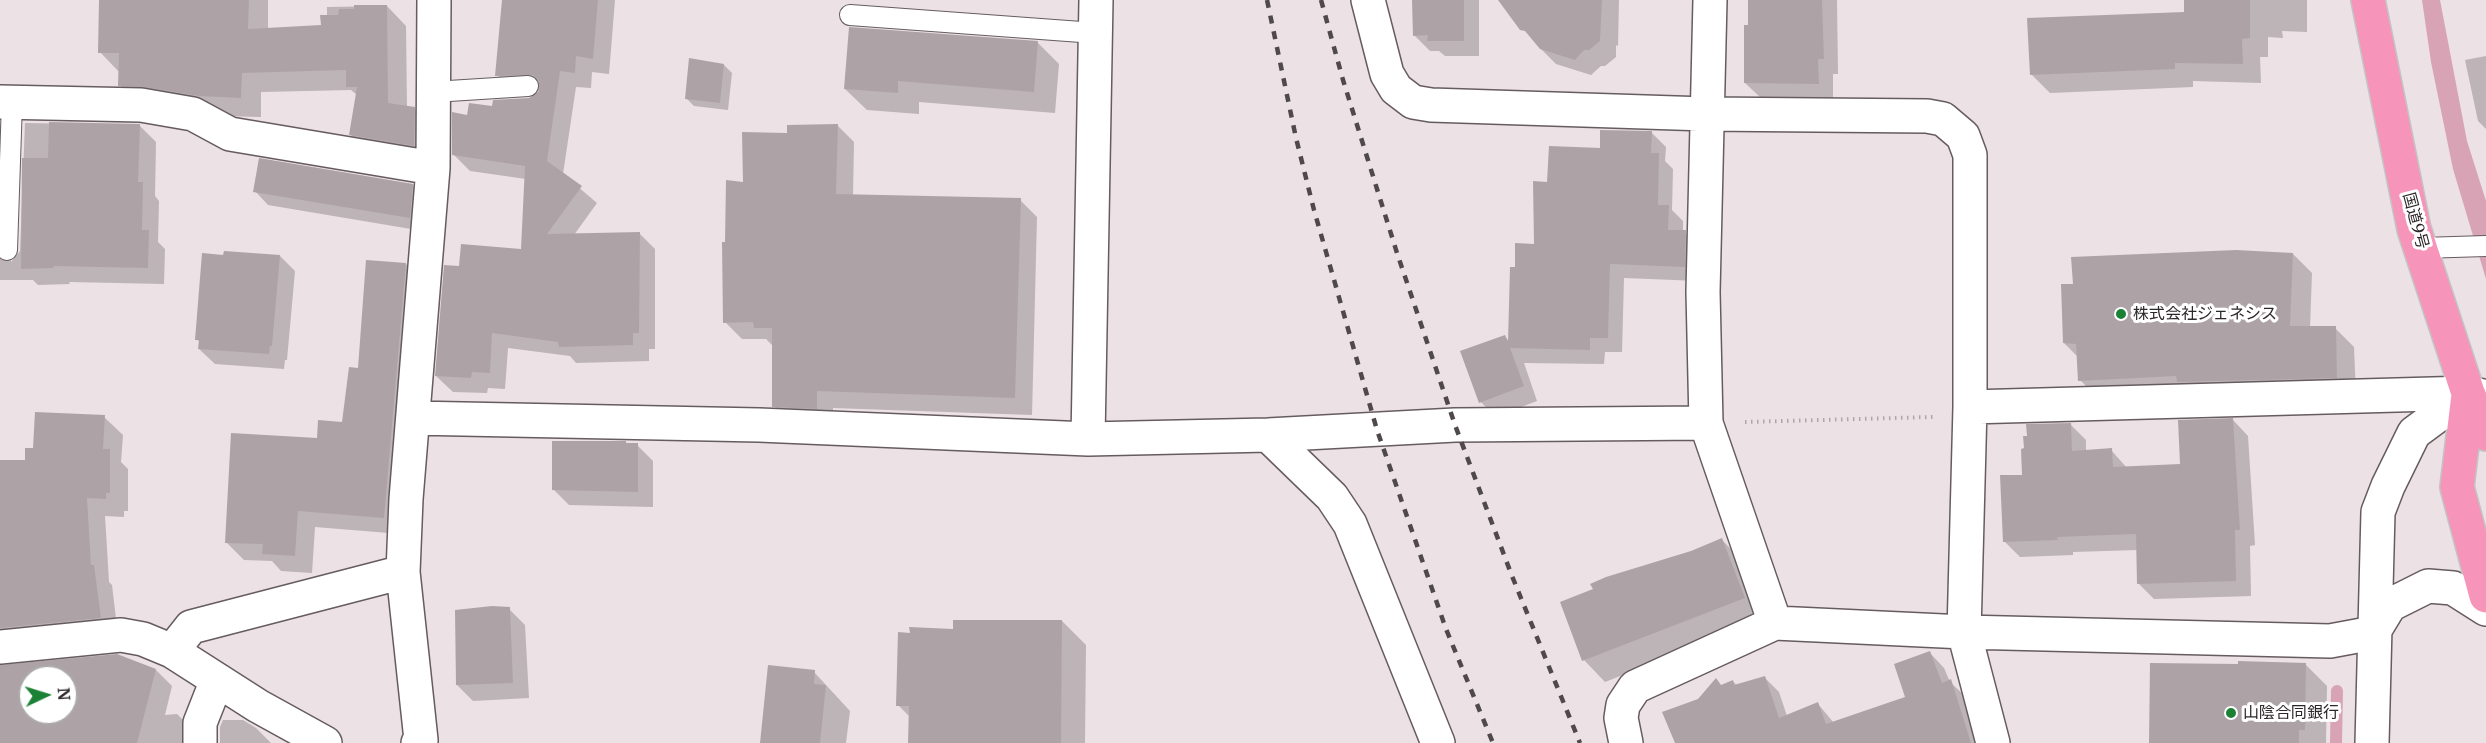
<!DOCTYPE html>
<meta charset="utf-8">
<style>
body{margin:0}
#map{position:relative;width:2486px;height:743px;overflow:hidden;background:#ece1e4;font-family:Merriweather,serif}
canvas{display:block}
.north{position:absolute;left:18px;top:665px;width:60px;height:60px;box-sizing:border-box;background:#fff;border:2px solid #aba9a9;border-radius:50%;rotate:86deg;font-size:16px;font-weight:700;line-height:24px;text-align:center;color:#2c2729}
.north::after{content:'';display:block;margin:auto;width:21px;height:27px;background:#1b8135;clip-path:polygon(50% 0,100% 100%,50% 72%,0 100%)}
</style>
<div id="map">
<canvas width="2486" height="743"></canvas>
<div class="north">N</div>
</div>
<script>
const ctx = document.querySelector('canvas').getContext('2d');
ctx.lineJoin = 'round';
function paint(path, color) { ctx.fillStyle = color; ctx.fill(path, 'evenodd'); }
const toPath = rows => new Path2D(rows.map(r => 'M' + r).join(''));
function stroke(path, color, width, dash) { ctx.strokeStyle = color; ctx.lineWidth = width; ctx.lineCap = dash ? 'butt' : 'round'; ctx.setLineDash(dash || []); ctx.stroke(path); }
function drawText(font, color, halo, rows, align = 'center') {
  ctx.font = font + ' Merriweather,"Noto Sans JP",serif'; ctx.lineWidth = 6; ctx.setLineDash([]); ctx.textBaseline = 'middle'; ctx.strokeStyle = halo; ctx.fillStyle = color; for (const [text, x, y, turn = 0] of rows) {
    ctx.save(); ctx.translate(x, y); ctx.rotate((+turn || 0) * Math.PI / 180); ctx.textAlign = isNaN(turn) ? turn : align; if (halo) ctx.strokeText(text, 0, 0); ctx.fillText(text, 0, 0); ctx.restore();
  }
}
paint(toPath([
 [2422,0,2440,0,2467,141,2486,201,2486,279,2453,169,2431,62]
]), '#d8a4b5');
paint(toPath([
 [148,0,268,0,268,29,322,27,327,16,327,7,387,6,406,26,407,107,414,108,434,128,434,165,370,154,350,134,357,95,351,90,261,92,261,117,220,116,140,105,120,85,120,73,100,52],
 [503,0,615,0,609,74,592,72,591,88,576,87,563,174,597,203,574,235,639,233,655,249,655,349,649,349,649,361,576,363,570,356,508,348,505,389,488,388,487,393,453,392,436,376,460,267,523,250,526,179,470,171,453,154,468,117,530,99,541,91,513,92,497,75],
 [1414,0,1479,0,1479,56,1445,56,1439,51,1430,51,1414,35],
 [1541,0,1619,0,1618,46,1616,45,1616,57,1605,66,1601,66,1591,75,1556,64,1540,48],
 [1750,0,1837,0,1838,74,1833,74,1833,99,1761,98,1745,83],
 [2185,0,2307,0,2307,32,2282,31,2283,38,2268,37,2268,57,2260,57,2261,83,2193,81,2193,87,2050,93,2031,74,2185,13],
 [1037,42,1059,64,1055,113,919,102,919,114,867,110,845,89],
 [2486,56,2486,129,2478,121,2465,60],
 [724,65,732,73,728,110,694,106,686,98],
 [0,123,15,139,11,262,20,251,25,123,139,125,156,142,155,196,159,201,158,242,165,249,164,284,69,282,70,284,38,285,33,280,0,280],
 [837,125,854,142,853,196,1020,200,1037,217,1032,415,833,408,833,425,791,423,774,406,772,345,766,339,742,339,725,322,726,244,745,183,788,135],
 [1651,132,1666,147,1665,161,1673,169,1672,210,1683,221,1683,232,1700,246,1699,281,1624,278,1622,352,1605,352,1604,364,1524,363,1537,401,1495,417,1481,402,1505,337,1509,341,1516,268,1535,245,1549,183,1602,150],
 [412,185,426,198,423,231,268,205,255,191],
 [2293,254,2312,273,2310,328,2335,328,2354,347,2356,396,2099,399,2080,380,2078,357,2064,343,2075,285],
 [225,256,280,256,295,271,287,360,285,360,284,369,215,364,199,349,200,343,197,339],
 [406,264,423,281,401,534,315,527,312,573,281,571,272,561,244,560,227,543,318,439,343,423],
 [104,417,123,435,121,462,128,469,128,511,124,511,124,517,105,516,109,582,112,585,118,636,0,639,0,461,26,462,34,449],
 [2233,420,2248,436,2255,545,2250,546,2251,596,2154,599,2138,583,2138,550,2073,552,2073,555,2020,557,2004,541,2023,476,2070,424,2086,440,2086,452,2111,450,2127,468,2182,466],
 [626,443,628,445,637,445,653,461,653,507,569,505,553,489],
 [1722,540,1744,562,1766,619,1605,682,1584,660,1691,552],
 [509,609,525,625,529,698,473,701,457,685],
 [1062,621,1086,645,1085,743,909,743,910,717,898,705,954,630],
 [1930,653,1944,668,1950,682,1965,696,1981,743,1676,743,1699,700,1733,681,1737,686,1764,677,1779,692,1787,716,1818,704,1834,723,1907,698],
 [2305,664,2327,686,2326,743,2150,743],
 [0,667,156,670,172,686,165,715,177,714,198,735,198,743,0,743],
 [30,677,66,677,66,713,30,713],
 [814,672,850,711,846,743,762,743],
 [223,720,243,720,256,728,271,743,220,743,220,727]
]), '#0003');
stroke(toPath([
 [2336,743,2337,691]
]), '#d8a4b5', 12);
paint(toPath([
 [99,0,249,0,248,29,321,25,320,15,338,15,339,9,354,9,354,5,387,5,388,103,415,107,414,146,349,135,357,87,346,87,346,70,242,73,241,98,199,96,144,87,118,86,119,53,98,53],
 [502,0,598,0,593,59,576,56,575,73,560,71,547,161,582,186,547,234,640,232,639,333,633,333,633,345,559,347,558,342,492,333,490,373,472,372,471,378,435,376,444,265,459,266,461,244,521,249,525,166,452,155,452,112,467,115,469,103,492,106,493,100,529,98,539,91,538,80,533,75,495,76],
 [1412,0,1464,0,1464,41,1427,41,1428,35,1413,36],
 [1498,0,1602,0,1600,41,1589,50,1584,50,1575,60,1540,49,1525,31,1520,30],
 [1748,0,1822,0,1824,59,1818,59,1819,84,1744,83,1744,25,1748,25],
 [2184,0,2250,0,2250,38,2242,39,2243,64,2175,63,2175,69,2030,75,2027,18,2184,12],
 [849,27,1038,41,1034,92,898,81,898,93,844,89],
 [689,58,724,64,720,103,685,99],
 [49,122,140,124,138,182,143,182,142,230,149,230,148,268,53,266,54,268,21,269,22,158,48,158],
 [838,124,836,194,1021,198,1015,398,817,391,817,409,772,407,772,328,754,328,753,322,723,323,722,242,725,242,726,180,743,182,742,132,787,133,787,125],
 [1600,130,1652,131,1651,153,1659,153,1658,205,1669,205,1668,230,1686,230,1685,267,1610,264,1608,338,1590,338,1590,350,1510,348,1524,386,1479,403,1460,351,1505,335,1508,342,1510,267,1515,267,1515,243,1534,244,1533,181,1547,182,1549,146,1600,148],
 [259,158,413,184,410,218,253,192],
 [2236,250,2293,253,2290,326,2336,326,2337,378,2177,382,2176,376,2078,381,2076,344,2063,343,2061,284,2073,284,2071,257],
 [224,251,280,255,272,346,270,346,269,354,198,349,199,340,195,340,202,253,223,255],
 [366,260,406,263,384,518,298,511,295,556,262,554,263,544,225,543,231,433,317,438,318,420,342,422,349,367,358,368],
 [35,412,105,415,103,449,110,449,110,493,106,493,106,499,87,498,91,565,94,565,101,618,0,628,0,460,25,460,25,448,33,448],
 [2233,418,2240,530,2235,530,2236,581,2137,584,2136,534,2057,537,2058,540,2003,542,2000,475,2022,475,2021,449,2024,448,2023,436,2027,436,2026,424,2071,423,2072,451,2112,448,2113,467,2180,464,2178,420],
 [552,441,626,441,626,443,638,443,638,492,552,490],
 [1722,538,1745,598,1582,661,1560,602,1593,589,1590,584,1606,577,1691,551],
 [492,606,510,607,513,683,456,685,455,610],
 [953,620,1062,620,1061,743,908,743,909,706,896,706,898,632,910,633,909,627,953,629],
 [1930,651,1942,683,1951,679,1971,743,1675,743,1662,712,1698,699,1716,678,1721,685,1733,680,1734,685,1765,676,1779,718,1818,702,1826,724,1905,697,1894,664],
 [117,654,156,669,137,743,0,743,0,665],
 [30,677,66,677,66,713,30,713],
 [2238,661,2306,663,2305,730,2299,730,2299,743,2149,743,2150,663,2238,664],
 [768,665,815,670,814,684,826,685,820,743,760,743]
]), '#ada3a6');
const service = toPath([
 [850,15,1095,33],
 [433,92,528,86],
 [2421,248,2486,246],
 [7,250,12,102]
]);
const minor = toPath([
 [1368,0,1387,74,1396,89,1413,102,1431,105,1706,114,1927,116,1943,119,1963,136,1970,155,1970,407,1964,632,1993,743],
 [1710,0,1703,292,1706,423,1775,623],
 [0,102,141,105,193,114,230,134,433,168],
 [1970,407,2468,393,2483,396],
 [413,418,759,425,1088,439,1268,435,1455,425,1706,423],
 [1268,435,1332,497,1350,524,1438,743],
 [1088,439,1096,0],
 [403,572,421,740,418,743],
 [0,647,121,635,143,639,172,651,258,706,325,743],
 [172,651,191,627,403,572,406,499,433,168,434,0],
 [200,743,200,723,217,680],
 [1626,743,1621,718,1623,705,1635,687,1775,623,1964,632,2330,641,2373,633]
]);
const tertiary = toPath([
 [2373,633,2390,605,2428,586,2453,588,2486,609],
 [2372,743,2378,512,2388,486,2414,433,2468,393]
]);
const trunk = toPath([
 [2368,0,2414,229,2468,393,2486,434],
 [2468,395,2457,487,2486,596]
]);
stroke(service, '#665c5f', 22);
stroke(minor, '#665c5f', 36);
stroke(tertiary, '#665c5f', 36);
stroke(trunk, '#c4c3c3', 36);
stroke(toPath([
 [1745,422,1933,417]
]), '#afa6a8', 4, [1.5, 4.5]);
stroke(service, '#fff', 20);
stroke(minor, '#fff', 33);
stroke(tertiary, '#fff', 33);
stroke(trunk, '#f794ba', 33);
stroke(toPath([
 [1267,0,1296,138,1314,210,1377,430,1446,629,1493,743],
 [1321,0,1343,80,1397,253,1455,425,1512,576,1580,743]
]), '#4f494b', 4.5, [8, 8]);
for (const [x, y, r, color] of [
 [2121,314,6,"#1b8135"],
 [2231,713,6,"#1b8135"]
]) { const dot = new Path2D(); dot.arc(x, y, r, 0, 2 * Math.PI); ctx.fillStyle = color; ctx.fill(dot); stroke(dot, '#fff', 2); }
drawText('16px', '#2c2729', '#fff', [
 ["国道9号",2415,221,75]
]);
drawText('16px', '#2c2729', '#fff', [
 ["株式会社ジェネシス",2133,314],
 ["山陰合同銀行",2243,713]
], 'left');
</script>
